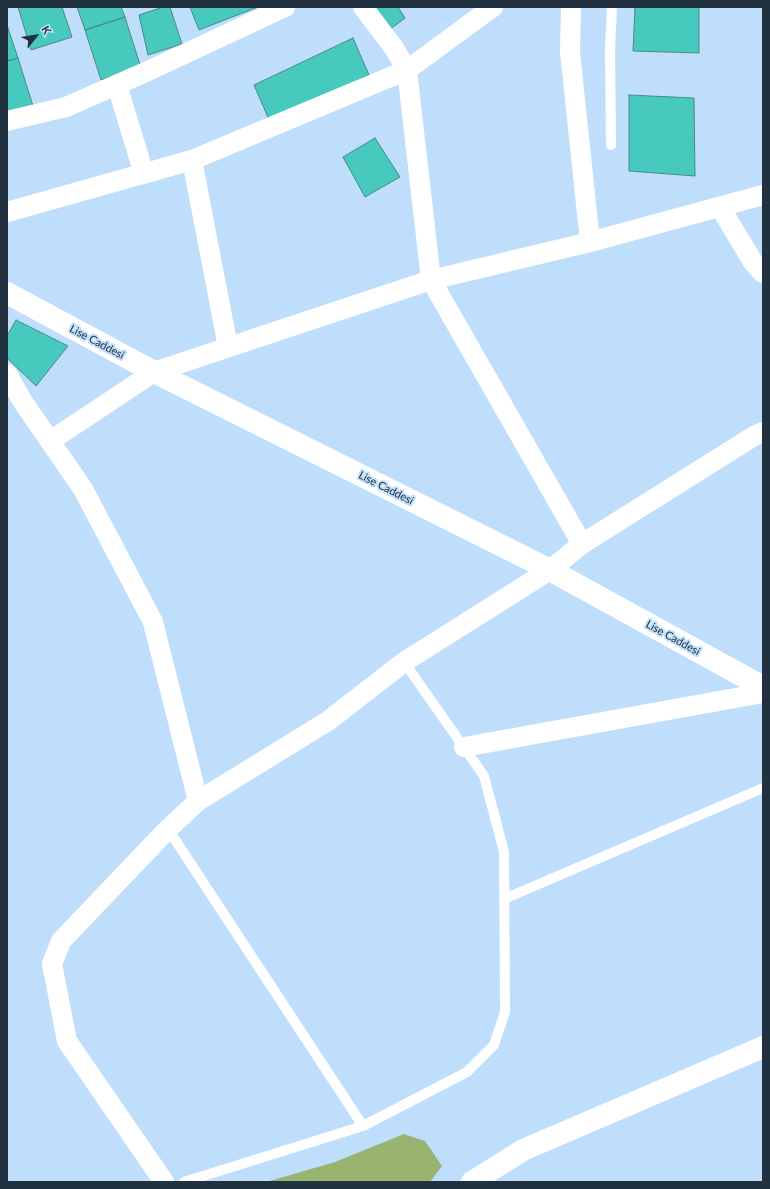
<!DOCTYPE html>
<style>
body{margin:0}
#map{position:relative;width:770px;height:1189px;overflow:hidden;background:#bfdefb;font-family:Lato,sans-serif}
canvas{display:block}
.frame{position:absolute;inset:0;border:8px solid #21313f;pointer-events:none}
.north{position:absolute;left:16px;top:16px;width:40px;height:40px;-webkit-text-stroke:3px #bfdefb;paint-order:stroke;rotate:60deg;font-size:11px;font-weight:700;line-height:16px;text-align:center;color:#21313f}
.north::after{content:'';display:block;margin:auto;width:14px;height:18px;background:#21313f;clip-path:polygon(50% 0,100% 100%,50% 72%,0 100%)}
</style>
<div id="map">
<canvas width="770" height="1189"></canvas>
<div class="frame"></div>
<div class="north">K</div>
</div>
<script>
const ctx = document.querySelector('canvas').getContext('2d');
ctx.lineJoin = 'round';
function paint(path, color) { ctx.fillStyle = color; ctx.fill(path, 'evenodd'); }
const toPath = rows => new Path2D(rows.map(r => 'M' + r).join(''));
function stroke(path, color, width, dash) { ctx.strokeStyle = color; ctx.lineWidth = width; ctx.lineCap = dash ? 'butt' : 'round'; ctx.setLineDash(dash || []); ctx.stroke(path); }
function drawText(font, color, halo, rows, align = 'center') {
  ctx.font = font + ' Lato,sans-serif'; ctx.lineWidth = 4; ctx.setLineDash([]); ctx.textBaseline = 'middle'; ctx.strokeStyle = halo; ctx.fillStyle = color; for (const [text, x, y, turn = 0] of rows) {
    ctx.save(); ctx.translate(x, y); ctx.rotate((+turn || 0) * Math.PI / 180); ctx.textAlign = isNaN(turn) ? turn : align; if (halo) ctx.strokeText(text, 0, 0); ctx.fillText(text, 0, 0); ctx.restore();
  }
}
paint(toPath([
 [404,1134,425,1141,442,1166,430,1182,266,1182,335,1162]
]), '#98b470');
const building = toPath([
 [18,7,62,7,72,37,31,50,18,7],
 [77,7,121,7,125,17,85,30,77,7],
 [163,7,170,7,182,44,148,55,139,15,163,7],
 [190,7,258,7,199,30,190,7],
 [368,7,398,7,405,18,384,34,368,7],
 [635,7,699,7,699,53,633,51,635,7],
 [125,17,141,68,101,80,85,30,125,17],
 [7,25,18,58,7,61,7,25],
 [353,38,369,75,270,122,254,85,353,38],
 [18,58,33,106,7,114,7,61,18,58],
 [629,95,694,98,695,176,629,171,629,95],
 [375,138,400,177,365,197,343,157,375,138],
 [16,320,68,346,36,386,7,358,7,336,16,320]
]);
paint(building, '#48c9be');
stroke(building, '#4b8983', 1);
stroke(toPath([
 [611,145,610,49,612,7],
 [168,829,363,1126],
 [504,899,763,788],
 [184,1182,363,1126,467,1072,494,1045,505,1012,504,852,484,776,404,662]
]), '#fff', 10);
stroke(toPath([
 [363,7,394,48,407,70,431,280,582,544],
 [117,85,144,174],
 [7,121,66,107,148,71,285,7],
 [192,160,228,347],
 [720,207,753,262,763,273],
 [7,212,192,160,407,70,493,7],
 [590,242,763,195],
 [7,374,23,402,83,489,153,622,198,801],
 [50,441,154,372,431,280,590,242,570,52,571,7],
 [464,747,763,693],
 [164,1182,67,1041,52,964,61,941,168,829,198,801,328,721,404,662,550,570,582,544,754,436,763,432]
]), '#fff', 20);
stroke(toPath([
 [7,293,154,372,550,570,763,687],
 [472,1182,523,1150,763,1047]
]), '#fff', 22);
drawText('11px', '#21313f', '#bfdefb', [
 ["Lise Caddesi",97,342,28],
 ["Lise Caddesi",386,488,27],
 ["Lise Caddesi",673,638,29]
]);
</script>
